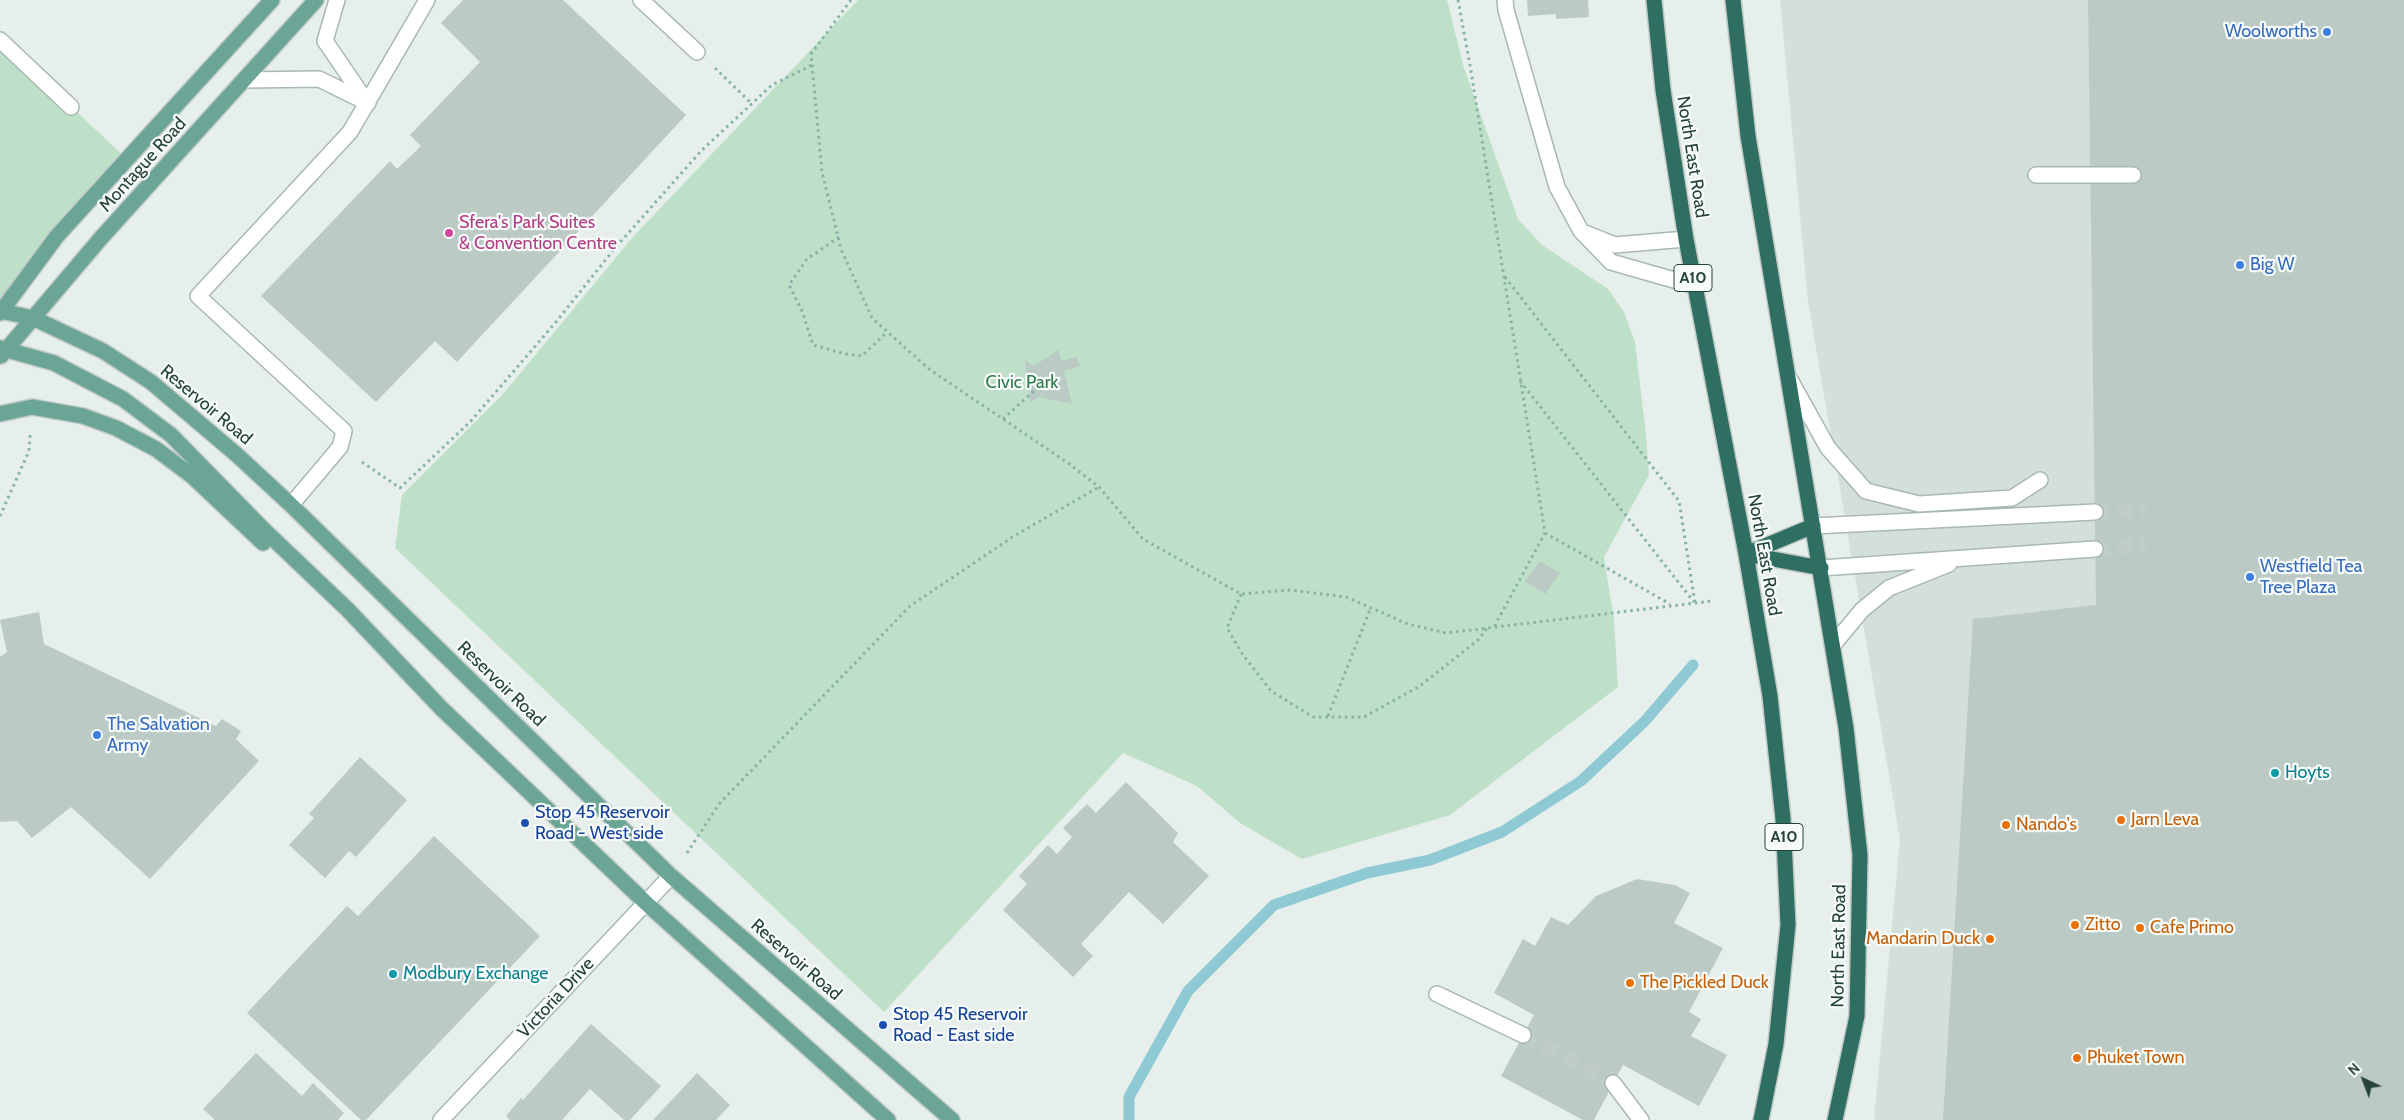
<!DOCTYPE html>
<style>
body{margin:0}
#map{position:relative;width:2404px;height:1120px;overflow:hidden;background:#e6efeb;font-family:Cabin,sans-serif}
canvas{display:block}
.north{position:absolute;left:2339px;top:1055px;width:50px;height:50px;-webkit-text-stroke:4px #f7fbf9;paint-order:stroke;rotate:317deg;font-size:14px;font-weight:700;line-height:20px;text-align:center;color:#24423a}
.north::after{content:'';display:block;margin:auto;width:18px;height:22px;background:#24423a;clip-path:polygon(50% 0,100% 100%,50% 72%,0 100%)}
</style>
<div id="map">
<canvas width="2404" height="1120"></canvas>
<div class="north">N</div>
</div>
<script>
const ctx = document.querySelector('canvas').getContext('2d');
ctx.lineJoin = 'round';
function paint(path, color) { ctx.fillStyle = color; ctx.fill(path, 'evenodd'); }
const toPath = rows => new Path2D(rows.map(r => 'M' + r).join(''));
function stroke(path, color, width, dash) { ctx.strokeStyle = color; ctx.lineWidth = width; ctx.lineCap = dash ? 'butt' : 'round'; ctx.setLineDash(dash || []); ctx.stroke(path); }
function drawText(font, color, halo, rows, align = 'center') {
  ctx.font = font + ' Cabin,sans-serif'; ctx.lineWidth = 4.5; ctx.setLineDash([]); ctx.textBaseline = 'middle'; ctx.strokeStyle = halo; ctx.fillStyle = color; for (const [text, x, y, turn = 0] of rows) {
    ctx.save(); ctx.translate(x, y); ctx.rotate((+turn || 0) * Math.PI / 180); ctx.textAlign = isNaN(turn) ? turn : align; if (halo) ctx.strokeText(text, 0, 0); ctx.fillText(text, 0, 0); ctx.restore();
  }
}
paint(toPath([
 [1780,0,2404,0,2404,1120,1874,1120,1900,839,1808,302]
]), '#d4dfda');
paint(toPath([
 [858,0,1447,0,1464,68,1518,219,1542,245,1608,289,1624,312,1635,342,1646,435,1649,475,1604,557,1614,620,1618,687,1450,815,1302,859,1240,823,1197,786,1123,753,884,1012,395,548,402,495,504,393,632,238],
 [0,40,127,159,0,311]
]), '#bfe0c8');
stroke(toPath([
 [1129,1120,1129,1097,1188,991,1274,905,1367,873,1430,860,1502,832,1581,781,1645,721,1693,665]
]), '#8ec9d4', 11);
paint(toPath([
 [463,0,563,0,686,115,457,362,435,341,376,402,261,296,390,161,397,169,421,146,410,135,480,62,441,23],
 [1527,0,1588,0,1589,17,1556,19,1556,14,1528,16],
 [2088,0,2404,0,2404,1120,1943,1120,1973,619,2096,605],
 [1058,350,1061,361,1077,357,1080,366,1064,371,1072,404,1039,397,1030,403,1025,360,1034,366],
 [1540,561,1560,573,1545,594,1525,581],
 [39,612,44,644,216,726,222,719,241,731,236,739,259,761,150,879,71,807,32,838,17,821,0,822,0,657,7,652,0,620],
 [360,757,407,800,356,857,349,851,325,878,289,845,314,818,309,814],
 [1126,782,1178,833,1173,842,1209,876,1163,924,1129,892,1081,944,1093,956,1073,977,1003,910,1027,884,1019,876,1048,845,1057,854,1072,837,1063,828,1087,804,1096,813],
 [434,836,540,936,366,1120,361,1120,247,1013,347,906,358,916],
 [1637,879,1675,885,1690,893,1674,923,1723,948,1689,1012,1701,1019,1691,1036,1727,1055,1699,1106,1623,1065,1594,1120,1583,1120,1501,1076,1534,1015,1494,993,1523,939,1535,946,1551,917,1568,925,1596,896],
 [591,1024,661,1086,630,1120,624,1120,590,1089,562,1120,510,1120,506,1116,521,1098,523,1100],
 [256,1053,302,1096,313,1083,344,1113,338,1120,215,1120,203,1109],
 [697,1073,730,1105,716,1120,653,1120]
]), '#bbcac4');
stroke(toPath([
 [2095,512,2146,510],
 [2095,549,2146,545],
 [1523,1035,1613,1083]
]), '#bfccc8', 15, [15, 8]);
const minor = toPath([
 [337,0,325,41,366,101],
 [641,0,697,52],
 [1505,0,1506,10,1557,187,1581,231,1611,262,1695,286],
 [0,40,71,107],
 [245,80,319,79,368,103],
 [2036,175,2133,175],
 [1585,233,1615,245,1686,239],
 [1789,378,1828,448,1866,491,1919,504,2012,498,2040,480],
 [291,505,340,447,344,431,198,296,350,132,427,0],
 [1813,526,2095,512],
 [1821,568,2095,549],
 [1833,645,1862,610,1889,588,1949,564],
 [1437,994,1523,1035],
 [1613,1083,1641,1120],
 [441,1120,671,876]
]);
const major = toPath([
 [1,311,33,318,103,351,151,382,237,455,291,505,671,876,952,1120],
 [0,313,57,236,272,0],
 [0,348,54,363,123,399,171,435,265,531,348,610,441,708,646,903,888,1120],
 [1,356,101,238,316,0],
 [0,414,32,407,83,416,116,428,156,449,192,476,263,543]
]);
const highway = toPath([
 [1654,0,1663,90,1686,239,1746,554,1770,696,1783,819,1788,925,1776,1044,1761,1120],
 [1733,0,1748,136,1846,728,1860,855,1857,1016,1835,1120],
 [1746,554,1821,568],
 [1746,554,1813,526]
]);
stroke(minor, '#a8b8b2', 18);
stroke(major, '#c2cac8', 18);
stroke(highway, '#c2cac8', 18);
stroke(toPath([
 [851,0,811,54,822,172,841,249,872,318,929,369,1068,463,1099,487,1143,539,1241,594,1290,590,1346,597,1408,624,1446,633,1712,601],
 [1458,0,1470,65,1545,533,1494,627],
 [715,68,752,104],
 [839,237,807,259,789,285,802,311,813,345,845,354,862,356,887,332],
 [1505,277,1679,501,1695,603],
 [1520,381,1694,602],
 [1003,419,1046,380],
 [362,462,400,488,470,422,556,322,615,248,702,150,772,85,812,65],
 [0,516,29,451,30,435],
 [1545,533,1670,604],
 [1241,594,1227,628,1243,655,1271,691,1313,717,1364,717,1420,686,1478,640,1487,628],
 [1328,716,1371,607],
 [687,853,719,804,910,606,1014,536,1099,487]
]), '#86b3a5', 3, [2.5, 4]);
stroke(minor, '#fff', 15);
stroke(major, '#6aa596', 15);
stroke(highway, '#2f6f62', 15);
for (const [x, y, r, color] of [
 [2327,32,5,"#3f7fe0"],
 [449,233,5,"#d1479c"],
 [2240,265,5,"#3f7fe0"],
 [2250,577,5,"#3f7fe0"],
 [97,735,5,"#3f7fe0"],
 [2275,773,5,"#0f9aa8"],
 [2121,820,5,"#e8710a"],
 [525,823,5,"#1a4fb4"],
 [2006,825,5,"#e8710a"],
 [2075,925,5,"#e8710a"],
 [2140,928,5,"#e8710a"],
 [1990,939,5,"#e8710a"],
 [393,974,5,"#0f9aa8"],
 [1630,983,5,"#e8710a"],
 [883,1025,5,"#1a4fb4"],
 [2077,1058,5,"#e8710a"]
]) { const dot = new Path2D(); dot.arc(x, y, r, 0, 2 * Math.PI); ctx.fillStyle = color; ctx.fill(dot); stroke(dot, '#f7fbf9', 2); }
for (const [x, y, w] of [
 [1693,278,38],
 [1784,837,38]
]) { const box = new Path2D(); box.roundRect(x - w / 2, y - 13.5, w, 27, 4); ctx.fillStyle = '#f7fbf9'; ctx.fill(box); stroke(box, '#24423a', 1); }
drawText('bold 16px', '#24423a', null, [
 ["A10",1693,278],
 ["A10",1784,837]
]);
drawText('18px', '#366cbe', '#f7fbf9', [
 ["Woolworths",2317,32,"right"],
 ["Big W",2250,265],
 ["Westfield Tea",2260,567],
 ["Tree Plaza",2260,588],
 ["The Salvation",107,725],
 ["Army",107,746]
], 'left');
drawText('18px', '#24423a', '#f7fbf9', [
 ["North East Road",1692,157,81],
 ["Montague Road",143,165,-48],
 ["Reservoir Road",206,405,40],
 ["North East Road",1764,555,80],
 ["Reservoir Road",501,684,44],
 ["North East Road",1839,946,-89],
 ["Reservoir Road",796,960,41],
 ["Victoria Drive",556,998,-47]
]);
drawText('18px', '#b23c85', '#f7fbf9', [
 ["Sfera's Park Suites",459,223],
 ["& Convention Centre",459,244]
], 'left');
drawText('18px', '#2d7a4b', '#f7fbf9', [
 ["Civic Park",1022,383]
]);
drawText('18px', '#0d838f', '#f7fbf9', [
 ["Hoyts",2285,773],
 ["Modbury Exchange",403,974]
], 'left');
drawText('18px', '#164399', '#f7fbf9', [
 ["Stop 45 Reservoir",535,813],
 ["Road - West side",535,834],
 ["Stop 45 Reservoir",893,1015],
 ["Road - East side",893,1036]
], 'left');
drawText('18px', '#c56008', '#f7fbf9', [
 ["Jarn Leva",2131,820],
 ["Nando's",2016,825],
 ["Zitto",2085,925],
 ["Cafe Primo",2150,928],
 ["Mandarin Duck",1980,939,"right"],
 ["The Pickled Duck",1640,983],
 ["Phuket Town",2087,1058]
], 'left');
</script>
